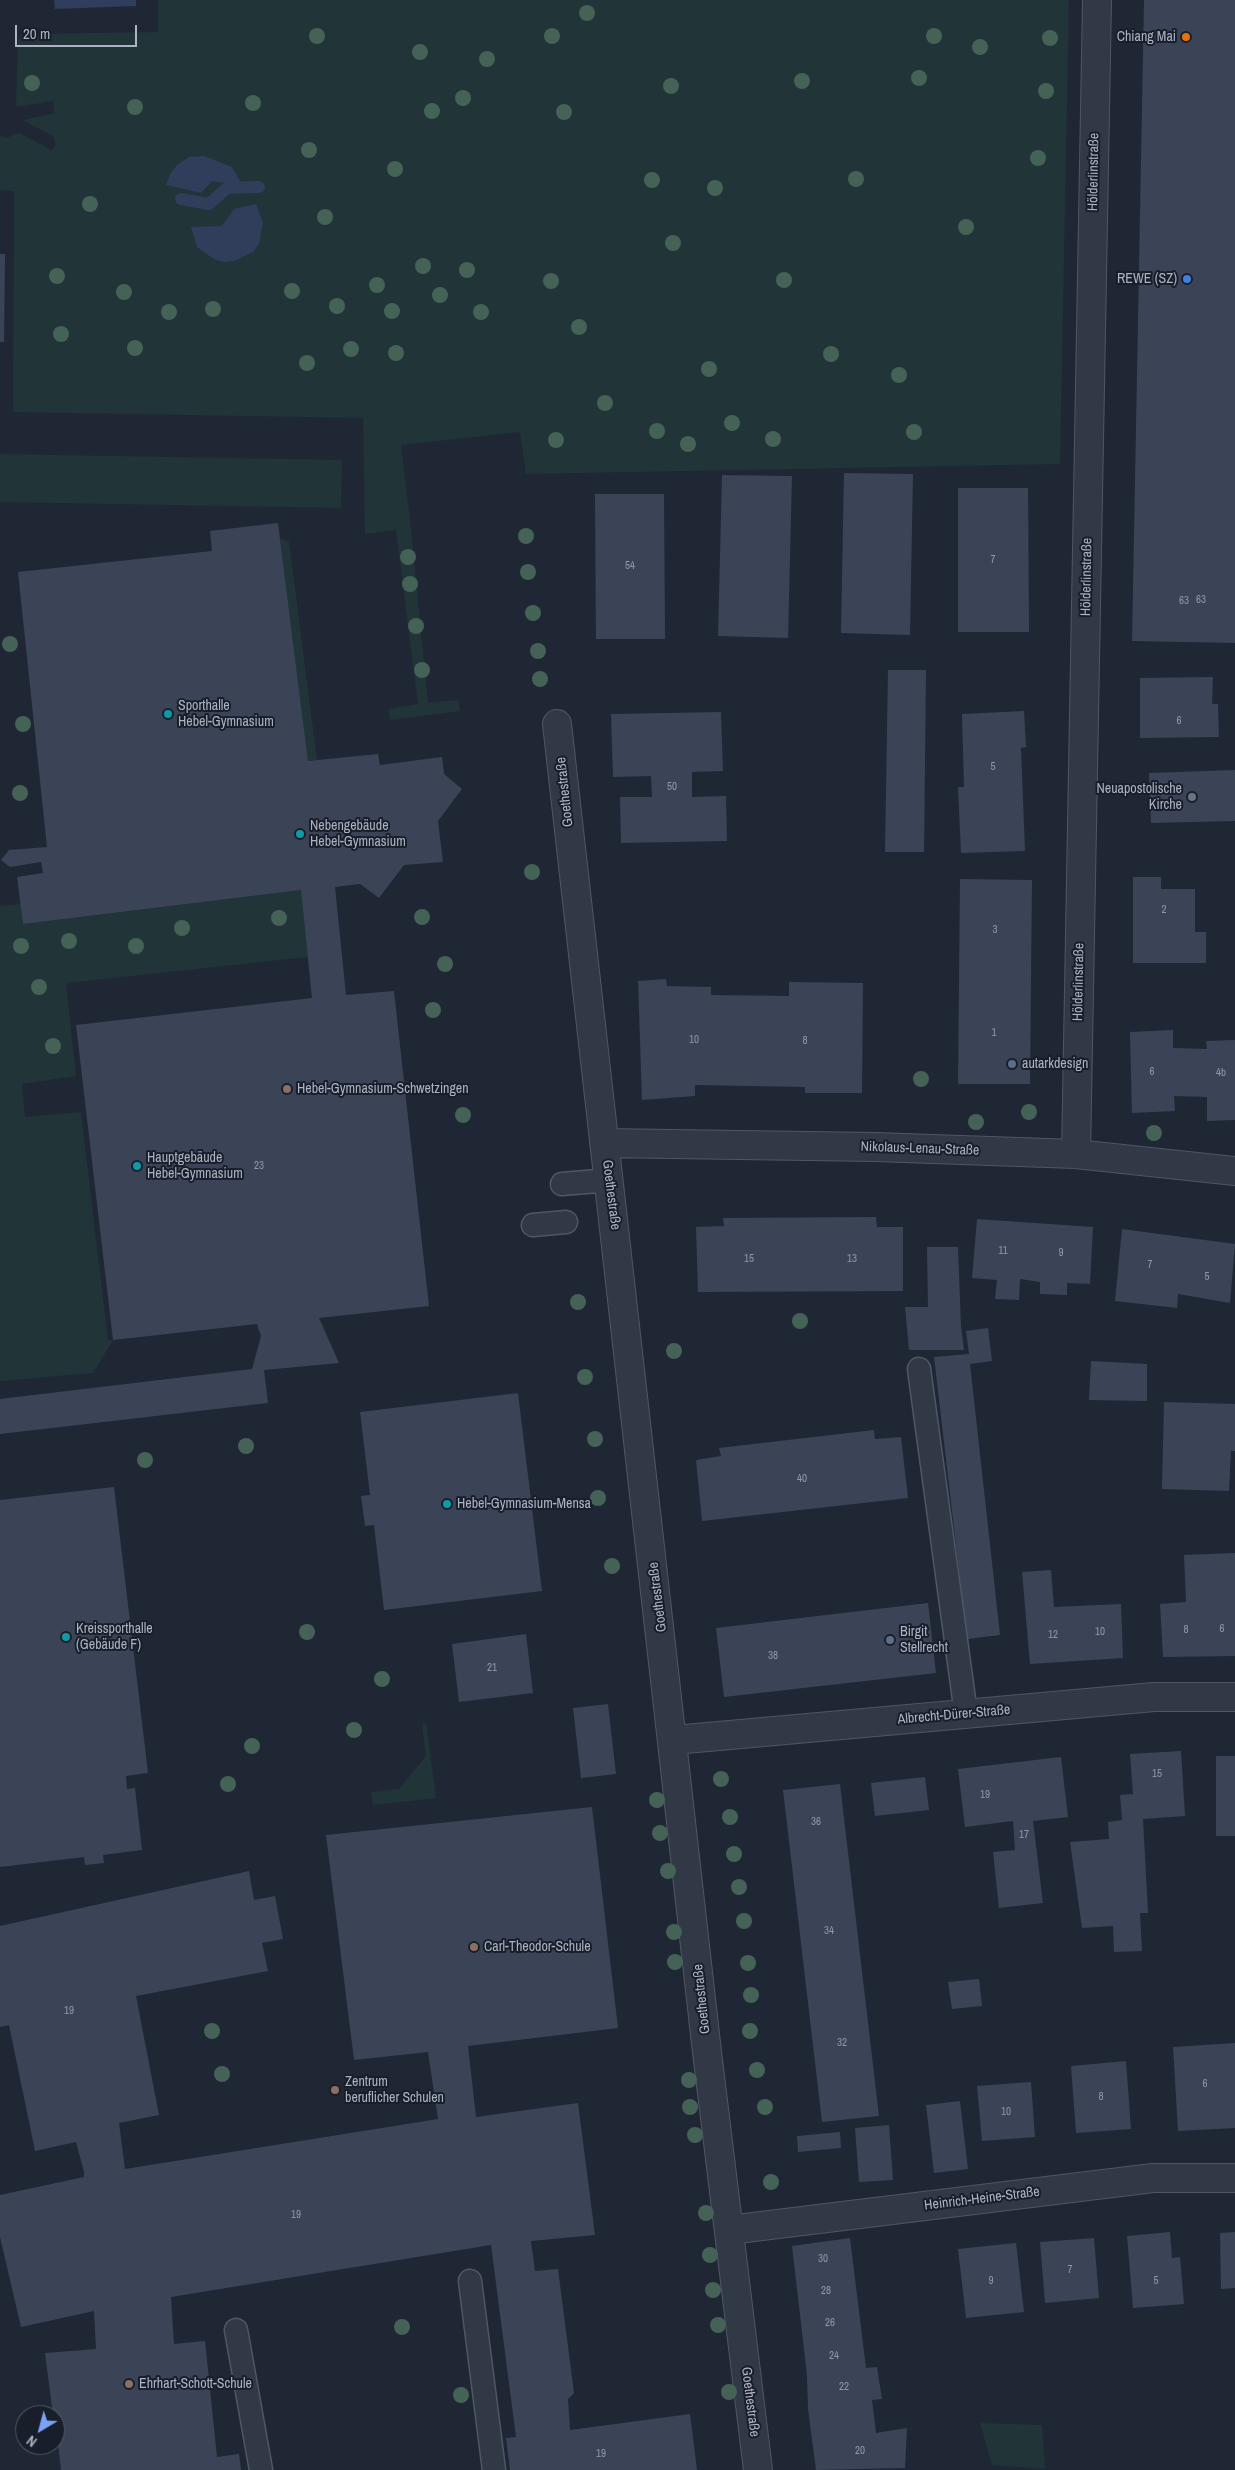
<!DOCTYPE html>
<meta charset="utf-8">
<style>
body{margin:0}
#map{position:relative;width:1235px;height:2470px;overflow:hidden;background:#1f2735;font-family:"Archivo Narrow",sans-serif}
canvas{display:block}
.north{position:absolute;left:15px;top:2405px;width:50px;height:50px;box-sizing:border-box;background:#181e2a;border:1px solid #535a67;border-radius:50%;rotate:217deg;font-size:14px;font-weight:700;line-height:20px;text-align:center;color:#acb3c3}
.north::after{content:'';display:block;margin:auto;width:18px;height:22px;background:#7ba2f9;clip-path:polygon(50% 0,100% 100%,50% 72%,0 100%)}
.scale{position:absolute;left:15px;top:25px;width:122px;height:22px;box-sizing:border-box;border:2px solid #acb3c3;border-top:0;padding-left:6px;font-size:15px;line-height:18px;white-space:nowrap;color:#acb3c3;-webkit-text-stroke:4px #181e2a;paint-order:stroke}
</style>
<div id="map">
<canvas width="1235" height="2470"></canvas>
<div class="north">N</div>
<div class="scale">20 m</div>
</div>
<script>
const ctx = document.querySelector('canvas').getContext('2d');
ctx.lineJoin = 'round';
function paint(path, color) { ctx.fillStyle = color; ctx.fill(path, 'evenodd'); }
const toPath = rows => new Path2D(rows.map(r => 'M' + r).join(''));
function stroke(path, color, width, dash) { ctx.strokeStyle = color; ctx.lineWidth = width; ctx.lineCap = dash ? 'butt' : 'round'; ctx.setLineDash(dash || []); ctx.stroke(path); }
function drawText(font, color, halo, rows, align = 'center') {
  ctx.font = font + ' "Archivo Narrow",sans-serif'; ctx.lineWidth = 4; ctx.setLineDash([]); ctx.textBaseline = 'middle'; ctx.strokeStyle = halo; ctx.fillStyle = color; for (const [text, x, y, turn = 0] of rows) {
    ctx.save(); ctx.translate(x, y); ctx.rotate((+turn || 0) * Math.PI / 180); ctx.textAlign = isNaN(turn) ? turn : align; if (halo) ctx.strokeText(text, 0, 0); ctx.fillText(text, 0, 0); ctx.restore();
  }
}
paint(toPath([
 [158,0,1069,0,1060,464,526,474,520,432,401,445,411,529,428,703,458,700,460,711,390,720,388,709,418,704,396,530,365,534,363,418,13,412,14,191,0,190,0,136,6,138,19,133,52,150,55,146,54,137,23,120,54,113,53,101,16,107,18,40,25,34,158,32],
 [0,454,342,460,341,508,0,502],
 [280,538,289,542,317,760,308,761],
 [301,890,308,957,66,983,76,1076,22,1084,25,1117,81,1112,108,1340,113,1340,93,1373,0,1381,0,906,21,904,23,924],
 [426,1723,436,1798,373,1805,371,1792,399,1789,426,1756,422,1725],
 [980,2423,1042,2425,1045,2469,992,2465]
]), '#213438');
paint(toPath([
 [54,0,136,0,136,6,55,9],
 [204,156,232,167,243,186,212,181,201,193,166,185,170,174,177,165,189,157],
 [256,204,263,223,259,244,253,252,234,261,224,262,214,259,197,247,191,227,222,226,234,209]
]), '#303e5b');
stroke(toPath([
 [181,199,209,204,227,188,259,187]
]), '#303e5b', 12);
paint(toPath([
 [1144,0,1235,0,1235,643,1132,641],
 [0,254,5,254,4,342,0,342],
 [844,473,913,474,910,635,841,633],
 [722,475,792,476,788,638,718,636],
 [958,488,1028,488,1029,632,958,632],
 [595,494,664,494,665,639,596,639],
 [278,523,308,761,378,754,380,765,442,757,444,774,462,789,438,821,443,862,404,865,379,898,360,884,335,887,346,995,394,991,429,1306,319,1318,339,1363,264,1370,268,1403,0,1434,0,1399,252,1369,261,1336,257,1324,113,1340,76,1025,312,998,301,890,23,924,17,877,43,873,41,862,10,867,1,860,9,850,47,847,18,572,212,551,210,531],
 [888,670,926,670,924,852,885,852],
 [1213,677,1212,704,1218,704,1219,737,1140,738,1140,678],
 [1024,711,1026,747,1021,748,1025,851,961,853,958,787,964,787,962,714],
 [721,712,723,771,692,772,692,797,726,796,727,841,621,843,620,797,652,797,651,776,613,777,611,714],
 [1235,770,1235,821,1151,823,1149,773],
 [1133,877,1161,877,1161,889,1195,889,1195,932,1206,932,1206,963,1133,963],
 [960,879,1032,880,1030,1084,958,1084],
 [666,979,667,986,711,987,711,995,789,996,789,982,863,983,862,1093,805,1093,805,1087,695,1085,695,1096,642,1100,638,981],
 [1173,1030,1173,1048,1207,1049,1206,1041,1235,1040,1235,1120,1207,1121,1207,1097,1174,1096,1175,1111,1132,1113,1130,1032],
 [876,1217,877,1227,903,1227,903,1291,698,1292,696,1227,724,1226,723,1218],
 [977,1219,1093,1227,1090,1284,1067,1283,1067,1295,1040,1294,1040,1282,1020,1279,1019,1300,995,1299,997,1280,972,1278],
 [1122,1229,1235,1244,1230,1303,1178,1294,1177,1308,1115,1301],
 [927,1247,958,1247,961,1327,964,1350,909,1350,905,1307,928,1307],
 [988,1328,992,1361,970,1364,1000,1635,967,1639,934,1357,969,1354,966,1331],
 [1091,1361,1147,1364,1147,1401,1089,1400],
 [518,1393,542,1591,384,1610,374,1525,365,1526,361,1496,370,1495,360,1412],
 [1164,1402,1235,1404,1235,1451,1231,1451,1229,1491,1162,1489],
 [874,1430,875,1439,901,1437,908,1498,702,1521,696,1460,721,1456,719,1448],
 [114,1487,148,1773,126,1776,127,1789,135,1788,142,1850,103,1855,104,1863,95,1864,85,1865,84,1857,0,1867,0,1500],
 [1235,1553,1235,1656,1163,1657,1160,1604,1186,1602,1184,1555],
 [1051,1570,1054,1607,1121,1604,1123,1658,1030,1664,1022,1572],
 [928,1603,936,1673,724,1697,716,1628],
 [526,1634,533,1693,459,1702,452,1644],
 [608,1704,616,1774,581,1778,573,1708],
 [1181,1751,1185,1816,1143,1819,1148,1913,1140,1913,1142,1951,1114,1952,1113,1926,1082,1928,1070,1842,1109,1839,1108,1822,1122,1820,1120,1795,1133,1794,1130,1754],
 [1216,1756,1235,1756,1235,1836,1216,1836],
 [1061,1757,1068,1817,1033,1821,1043,1903,999,1908,993,1852,1015,1850,1013,1821,965,1827,958,1769],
 [925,1777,929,1810,875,1816,871,1783],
 [840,1784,879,2116,822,2122,783,1790],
 [592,1807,618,2028,468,2046,476,2117,578,2103,595,2235,531,2241,535,2271,558,2269,574,2393,568,2399,570,2430,690,2414,697,2470,510,2470,506,2438,516,2437,491,2245,171,2297,174,2344,205,2341,217,2457,239,2454,241,2470,61,2470,55,2415,53,2415,45,2353,96,2349,94,2311,21,2327,0,2237,0,2195,84,2177,84,2172,76,2142,35,2151,9,2025,0,2027,0,1926,249,1871,254,1900,275,1896,283,1939,262,1943,268,1971,136,1996,159,2115,119,2123,125,2169,438,2119,428,2052,354,2060,326,1835],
 [979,1979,982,2006,952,2009,948,1982],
 [1235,2043,1235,2128,1178,2131,1173,2047],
 [1126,2061,1131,2129,1076,2133,1071,2066],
 [1031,2082,1035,2137,982,2141,977,2086],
 [960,2101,968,2169,934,2173,926,2105],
 [889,2125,893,2180,859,2182,855,2128],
 [840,2132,841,2148,798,2152,797,2136],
 [1170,2232,1172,2258,1180,2257,1184,2304,1133,2308,1127,2236],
 [1235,2232,1235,2288,1221,2289,1220,2233],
 [850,2238,866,2368,877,2367,882,2399,872,2400,876,2433,907,2428,905,2468,816,2470,808,2409,807,2375,792,2246],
 [1094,2238,1099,2298,1045,2303,1040,2242],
 [1016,2243,1024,2312,966,2318,958,2249]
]), '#3a4456');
const lane = toPath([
 [562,1184,610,1180],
 [533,1225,566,1222],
 [919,1369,966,1714],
 [470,2281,494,2470],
 [236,2330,261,2470]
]);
const street = toPath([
 [557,724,707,2052,758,2470],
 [604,1143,875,1147,1076,1154,1235,1171],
 [1076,1154,1097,0],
 [674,1740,1154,1697,1235,1697],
 [729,2230,1153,2178,1235,2178]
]);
stroke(lane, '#505664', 25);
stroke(street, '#505664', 30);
stroke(lane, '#323946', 22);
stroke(street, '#323946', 28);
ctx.fillStyle = '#456257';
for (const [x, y] of [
 [587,13],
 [317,36],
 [552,36],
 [934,36],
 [1050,38],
 [980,47],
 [420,52],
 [487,59],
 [919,78],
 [802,81],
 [32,83],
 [671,86],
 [1046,91],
 [463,98],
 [253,103],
 [135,107],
 [432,111],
 [564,112],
 [309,150],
 [1038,158],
 [395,169],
 [856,179],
 [652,180],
 [715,188],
 [90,204],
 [325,217],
 [966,227],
 [673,243],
 [423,266],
 [467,270],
 [57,276],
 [784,280],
 [551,281],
 [377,285],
 [292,291],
 [124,292],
 [440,295],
 [337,306],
 [213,309],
 [392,311],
 [169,312],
 [481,312],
 [579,327],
 [61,334],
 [135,348],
 [351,349],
 [396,353],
 [831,354],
 [307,363],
 [709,369],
 [899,375],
 [605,403],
 [732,423],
 [657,431],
 [914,432],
 [773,439],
 [556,440],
 [688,444],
 [526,536],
 [408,557],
 [528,572],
 [410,584],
 [533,613],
 [416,626],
 [10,644],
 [538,651],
 [422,670],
 [540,679],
 [23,724],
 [20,793],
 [532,872],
 [422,917],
 [279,918],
 [182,928],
 [69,941],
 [21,946],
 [136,946],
 [445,964],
 [39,987],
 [433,1010],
 [53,1046],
 [921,1079],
 [1029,1112],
 [463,1115],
 [976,1122],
 [1154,1133],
 [578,1302],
 [800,1321],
 [674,1351],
 [585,1377],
 [595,1439],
 [246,1446],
 [145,1460],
 [598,1498],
 [612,1566],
 [307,1632],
 [382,1679],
 [354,1730],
 [252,1746],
 [721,1779],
 [228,1784],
 [657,1800],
 [730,1817],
 [660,1833],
 [734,1854],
 [668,1871],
 [739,1887],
 [744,1921],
 [674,1932],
 [675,1962],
 [748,1963],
 [751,1995],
 [212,2031],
 [750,2031],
 [757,2070],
 [222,2074],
 [689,2080],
 [690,2107],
 [765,2107],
 [695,2135],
 [771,2182],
 [706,2213],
 [710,2255],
 [713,2290],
 [718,2325],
 [402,2327],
 [729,2392],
 [461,2395]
]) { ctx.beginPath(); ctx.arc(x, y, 8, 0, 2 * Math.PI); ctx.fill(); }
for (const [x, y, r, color] of [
 [1186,37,5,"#e8710a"],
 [1187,279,5,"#3f7fe0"],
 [168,714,5,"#0f9aa8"],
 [1192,797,5,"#6b7280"],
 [300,834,5,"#0f9aa8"],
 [1012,1064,5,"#5c6f8a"],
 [287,1089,5,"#8d6e63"],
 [137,1166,5,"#0f9aa8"],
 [447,1504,5,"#0f9aa8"],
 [66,1637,5,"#0f9aa8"],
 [890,1640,5,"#5c6f8a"],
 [474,1947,5,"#8d6e63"],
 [335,2090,5,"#8d6e63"],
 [129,2384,5,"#8d6e63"]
]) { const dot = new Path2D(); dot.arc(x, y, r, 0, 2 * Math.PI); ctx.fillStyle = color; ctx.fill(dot); stroke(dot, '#181e2a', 2); }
drawText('11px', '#9097a8', null, [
 ["7",993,560],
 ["54",630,566],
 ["63",1201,600],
 ["63",1184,601],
 ["6",1179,721],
 ["5",993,767],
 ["50",672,787],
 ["2",1164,910],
 ["3",995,930],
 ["1",994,1033],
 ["10",694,1040],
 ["8",805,1041],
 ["6",1152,1072],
 ["4b",1221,1073],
 ["23",259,1166],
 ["11",1003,1251],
 ["9",1061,1253],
 ["15",749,1259],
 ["13",852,1259],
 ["7",1150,1265],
 ["5",1207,1277],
 ["40",802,1479],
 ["6",1222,1629],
 ["8",1186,1630],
 ["10",1100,1632],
 ["12",1053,1635],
 ["38",773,1656],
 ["21",492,1668],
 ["15",1157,1774],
 ["19",985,1795],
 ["36",816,1822],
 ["17",1024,1835],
 ["34",829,1931],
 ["19",69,2011],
 ["32",842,2043],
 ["6",1205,2084],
 ["8",1101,2097],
 ["10",1006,2112],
 ["19",296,2215],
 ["30",823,2259],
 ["7",1070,2270],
 ["9",991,2281],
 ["5",1156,2281],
 ["28",826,2291],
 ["26",830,2323],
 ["24",834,2356],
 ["22",844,2387],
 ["20",860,2451],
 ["19",601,2454]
]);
drawText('14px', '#acb3c3', '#181e2a', [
 ["Chiang Mai",1176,37,"right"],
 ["REWE (SZ)",1177,279,"right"],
 ["Sporthalle",178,706],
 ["Hebel-Gymnasium",178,722],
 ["Neuapostolische",1182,789,"right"],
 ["Kirche",1182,805,"right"],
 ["Nebengebäude",310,826],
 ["Hebel-Gymnasium",310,842],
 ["autarkdesign",1022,1064],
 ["Hebel-Gymnasium-Schwetzingen",297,1089],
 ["Hauptgebäude",147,1158],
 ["Hebel-Gymnasium",147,1174],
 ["Hebel-Gymnasium-Mensa",457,1504],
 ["Kreissporthalle",76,1629],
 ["(Gebäude F)",76,1645],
 ["Birgit",900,1632],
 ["Stellrecht",900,1648],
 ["Carl-Theodor-Schule",484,1947],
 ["Zentrum",345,2082],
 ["beruflicher Schulen",345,2098],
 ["Ehrhart-Schott-Schule",139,2384]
], 'left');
drawText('14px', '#acb3c3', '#181e2a', [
 ["Hölderlinstraße",1094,172,-89],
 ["Hölderlinstraße",1087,577,-89],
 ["Goethestraße",565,792,-96],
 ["Hölderlinstraße",1079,982,-89],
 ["Nikolaus-Lenau-Straße",920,1149,2],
 ["Goethestraße",611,1195,83],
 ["Goethestraße",658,1597,-97],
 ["Albrecht-Dürer-Straße",954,1715,-5],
 ["Goethestraße",702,1999,-96],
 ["Heinrich-Heine-Straße",982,2199,-7],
 ["Goethestraße",750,2402,83]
]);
</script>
